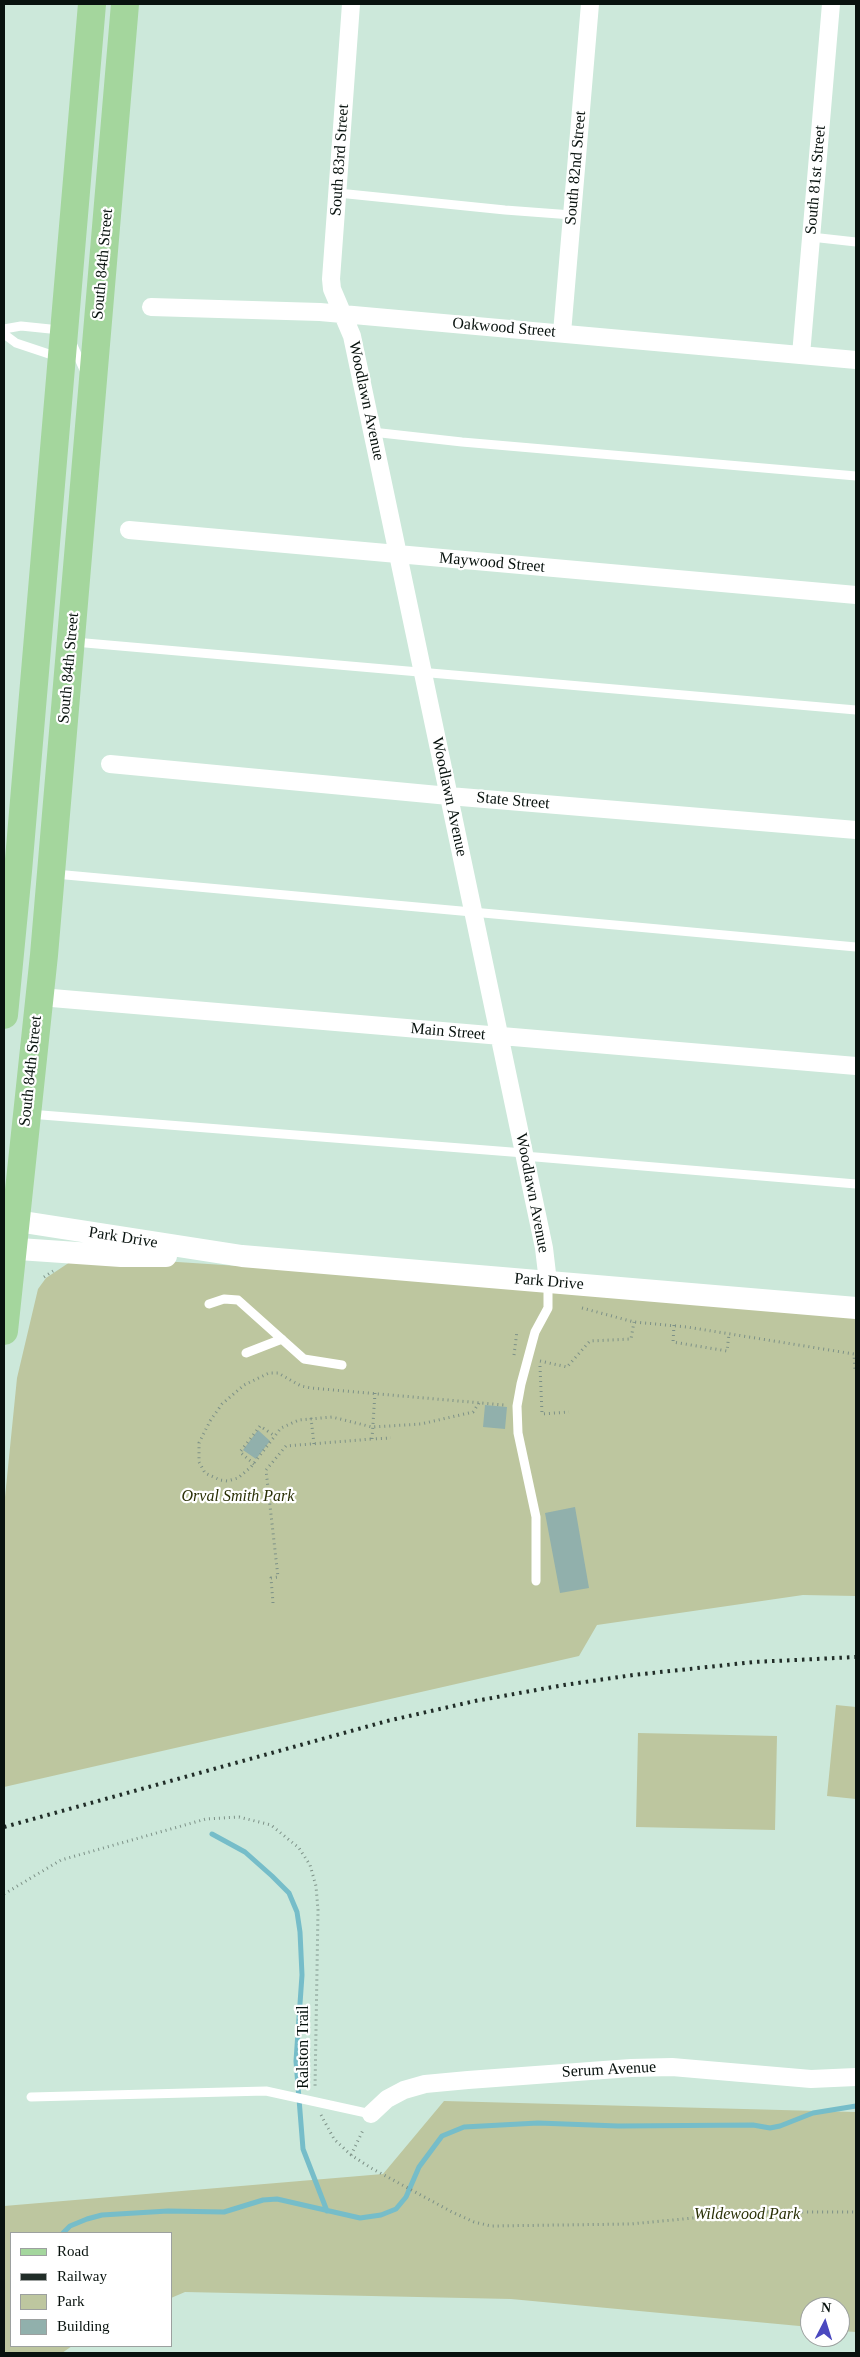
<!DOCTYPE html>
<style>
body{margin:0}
#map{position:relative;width:860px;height:2357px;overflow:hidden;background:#cce8da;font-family:"Times New Roman",serif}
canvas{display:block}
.frame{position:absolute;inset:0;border:5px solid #08120e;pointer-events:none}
.legend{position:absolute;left:10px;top:2232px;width:162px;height:115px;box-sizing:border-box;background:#fff;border:1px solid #9ca09f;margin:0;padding:6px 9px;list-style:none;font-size:15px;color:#08120e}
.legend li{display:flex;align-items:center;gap:10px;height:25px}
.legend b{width:25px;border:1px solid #9ca09f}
.north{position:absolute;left:800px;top:2297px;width:50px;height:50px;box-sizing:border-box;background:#fff;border:1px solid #9ca09f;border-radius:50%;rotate:5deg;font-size:14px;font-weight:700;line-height:20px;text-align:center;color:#08120e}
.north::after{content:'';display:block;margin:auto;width:18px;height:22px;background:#4b49bf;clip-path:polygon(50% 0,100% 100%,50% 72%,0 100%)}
</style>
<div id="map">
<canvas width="860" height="2357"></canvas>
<div class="frame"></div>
<ul class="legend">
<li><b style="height:6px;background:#a4d69d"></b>Road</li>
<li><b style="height:6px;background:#212d28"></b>Railway</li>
<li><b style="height:14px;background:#bdc69f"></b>Park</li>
<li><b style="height:14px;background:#91b0ac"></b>Building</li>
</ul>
<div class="north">N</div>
</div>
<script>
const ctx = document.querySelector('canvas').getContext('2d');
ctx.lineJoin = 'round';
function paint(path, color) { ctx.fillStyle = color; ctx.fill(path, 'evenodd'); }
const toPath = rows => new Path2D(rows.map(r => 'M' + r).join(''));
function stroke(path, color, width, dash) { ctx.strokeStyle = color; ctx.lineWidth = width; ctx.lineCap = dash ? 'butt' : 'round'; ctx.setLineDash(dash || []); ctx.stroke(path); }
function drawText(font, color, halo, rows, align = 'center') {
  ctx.font = font + ' "Times New Roman",serif'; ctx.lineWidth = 4.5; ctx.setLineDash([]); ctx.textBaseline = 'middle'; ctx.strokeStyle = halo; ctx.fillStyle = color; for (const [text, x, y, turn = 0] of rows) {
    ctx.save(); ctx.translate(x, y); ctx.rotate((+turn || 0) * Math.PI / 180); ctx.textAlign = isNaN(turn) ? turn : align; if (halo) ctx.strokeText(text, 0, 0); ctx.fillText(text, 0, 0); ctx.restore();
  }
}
paint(toPath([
 [76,1258,132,1259,284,1269,856,1316,856,1596,803,1595,597,1625,579,1656,4,1787,4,1507,17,1378,38,1289,46,1278],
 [836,1705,856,1707,856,1799,827,1796],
 [638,1733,777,1736,775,1830,636,1827],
 [444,2101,856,2112,856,2332,840,2331,840,2307,810,2307,810,2327,511,2299,185,2292,171,2298,171,2233,11,2233,11,2346,72,2346,62,2353,4,2353,4,2206,383,2174]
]), '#bdc69f');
stroke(toPath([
 [212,1834,245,1852,272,1876,289,1893,297,1912,300,1932,302,1975,296,2061,303,2149,327,2211],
 [63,2233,70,2226,87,2219,102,2215,168,2211,224,2212,263,2200,277,2199,360,2218,381,2215,396,2209,406,2197,419,2167,442,2136,464,2127,538,2123,618,2126,753,2125,770,2128,780,2126,813,2113,856,2106]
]), '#76bdc9', 5);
paint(toPath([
 [485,1405,507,1407,505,1429,483,1427],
 [258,1430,270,1441,256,1459,243,1450],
 [575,1507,589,1588,560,1593,545,1513]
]), '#91b0ac');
stroke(toPath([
 [44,1277,53,1271],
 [582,1308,634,1322,687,1327,854,1354,855,1370],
 [674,1325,673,1342,727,1351,729,1334],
 [514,1355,517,1331],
 [540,1361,567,1367,590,1341,631,1339,634,1322],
 [540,1366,542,1414,569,1412],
 [375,1393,372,1439,391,1438],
 [479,1403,473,1412,421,1424,372,1427,332,1417,299,1420,281,1428,251,1467,238,1478,227,1481,220,1480,205,1473,199,1462,199,1443,210,1421,222,1404,244,1385,269,1373,278,1373,301,1386,311,1388,504,1405],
 [311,1418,314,1444],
 [254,1464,240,1452,260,1426,275,1436],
 [273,1603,271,1578,278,1577,266,1470,286,1446,372,1439],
 [4,1894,61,1860,206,1819,239,1817,271,1825,299,1848,310,1865,316,1886,318,1910,315,2089],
 [321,2115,334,2139,351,2155,371,2168,452,2212,474,2222,491,2226,631,2224,755,2212,856,2212],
 [351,2155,364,2128]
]), '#7d9187', 3, [1, 4]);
stroke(toPath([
 [338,193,505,210,572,215],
 [811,237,856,242],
 [4,329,21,326,60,330],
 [4,334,16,343,58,357],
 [71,341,85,372],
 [372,432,462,442,856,476],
 [74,642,856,710],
 [55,874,856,947],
 [29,1114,524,1153],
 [524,1156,856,1184],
 [209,1304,224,1299,238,1300,304,1359,342,1365],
 [246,1353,282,1339],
 [536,1581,536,1517,518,1433,517,1406,521,1384,535,1332,548,1308,548,1282],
 [31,2097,266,2091,371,2114]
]), '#fff', 9);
stroke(toPath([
 [351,4,331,279,332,289,352,336,544,1248,548,1282],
 [151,307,320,312,856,360],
 [562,333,590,4],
 [801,355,831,4],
 [129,530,856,595],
 [110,764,449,796,856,830],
 [40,997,856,1066],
 [371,2114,387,2099,404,2090,425,2084,468,2080,631,2068,672,2067,811,2079,856,2077]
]), '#fff', 18);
stroke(toPath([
 [4,1219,242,1256,856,1308],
 [4,1248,121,1256,166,1256]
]), '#fff', 22);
stroke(toPath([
 [4,1015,18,871,92,4],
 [4,1331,44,955,125,4]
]), '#a4d69d', 28);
stroke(toPath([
 [4,1827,387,1721,475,1701,564,1685,633,1675,754,1662,856,1657]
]), '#212d28', 4, [2.5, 5]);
drawText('16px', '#08120e', '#fff', [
 ["South 83rd Street",340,160,-86],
 ["South 82nd Street",576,168,-85],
 ["South 81st Street",816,180,-85],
 ["South 84th Street",103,264,-85],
 ["Oakwood Street",504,328,5],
 ["Woodlawn Avenue",366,401,78],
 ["Maywood Street",492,563,5],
 ["South 84th Street",69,668,-85],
 ["Woodlawn Avenue",449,797,78],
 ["State Street",513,801,5],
 ["Main Street",448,1032,5],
 ["South 84th Street",31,1071,-84],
 ["Woodlawn Avenue",532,1193,79],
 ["Park Drive",123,1238,9],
 ["Park Drive",549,1282,5],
 ["Ralston Trail",304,2047,-90],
 ["Serum Avenue",609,2070,-3]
]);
drawText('italic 16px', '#2a3006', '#fff', [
 ["Orval Smith Park",238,1497],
 ["Wildewood Park",747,2215]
]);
</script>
